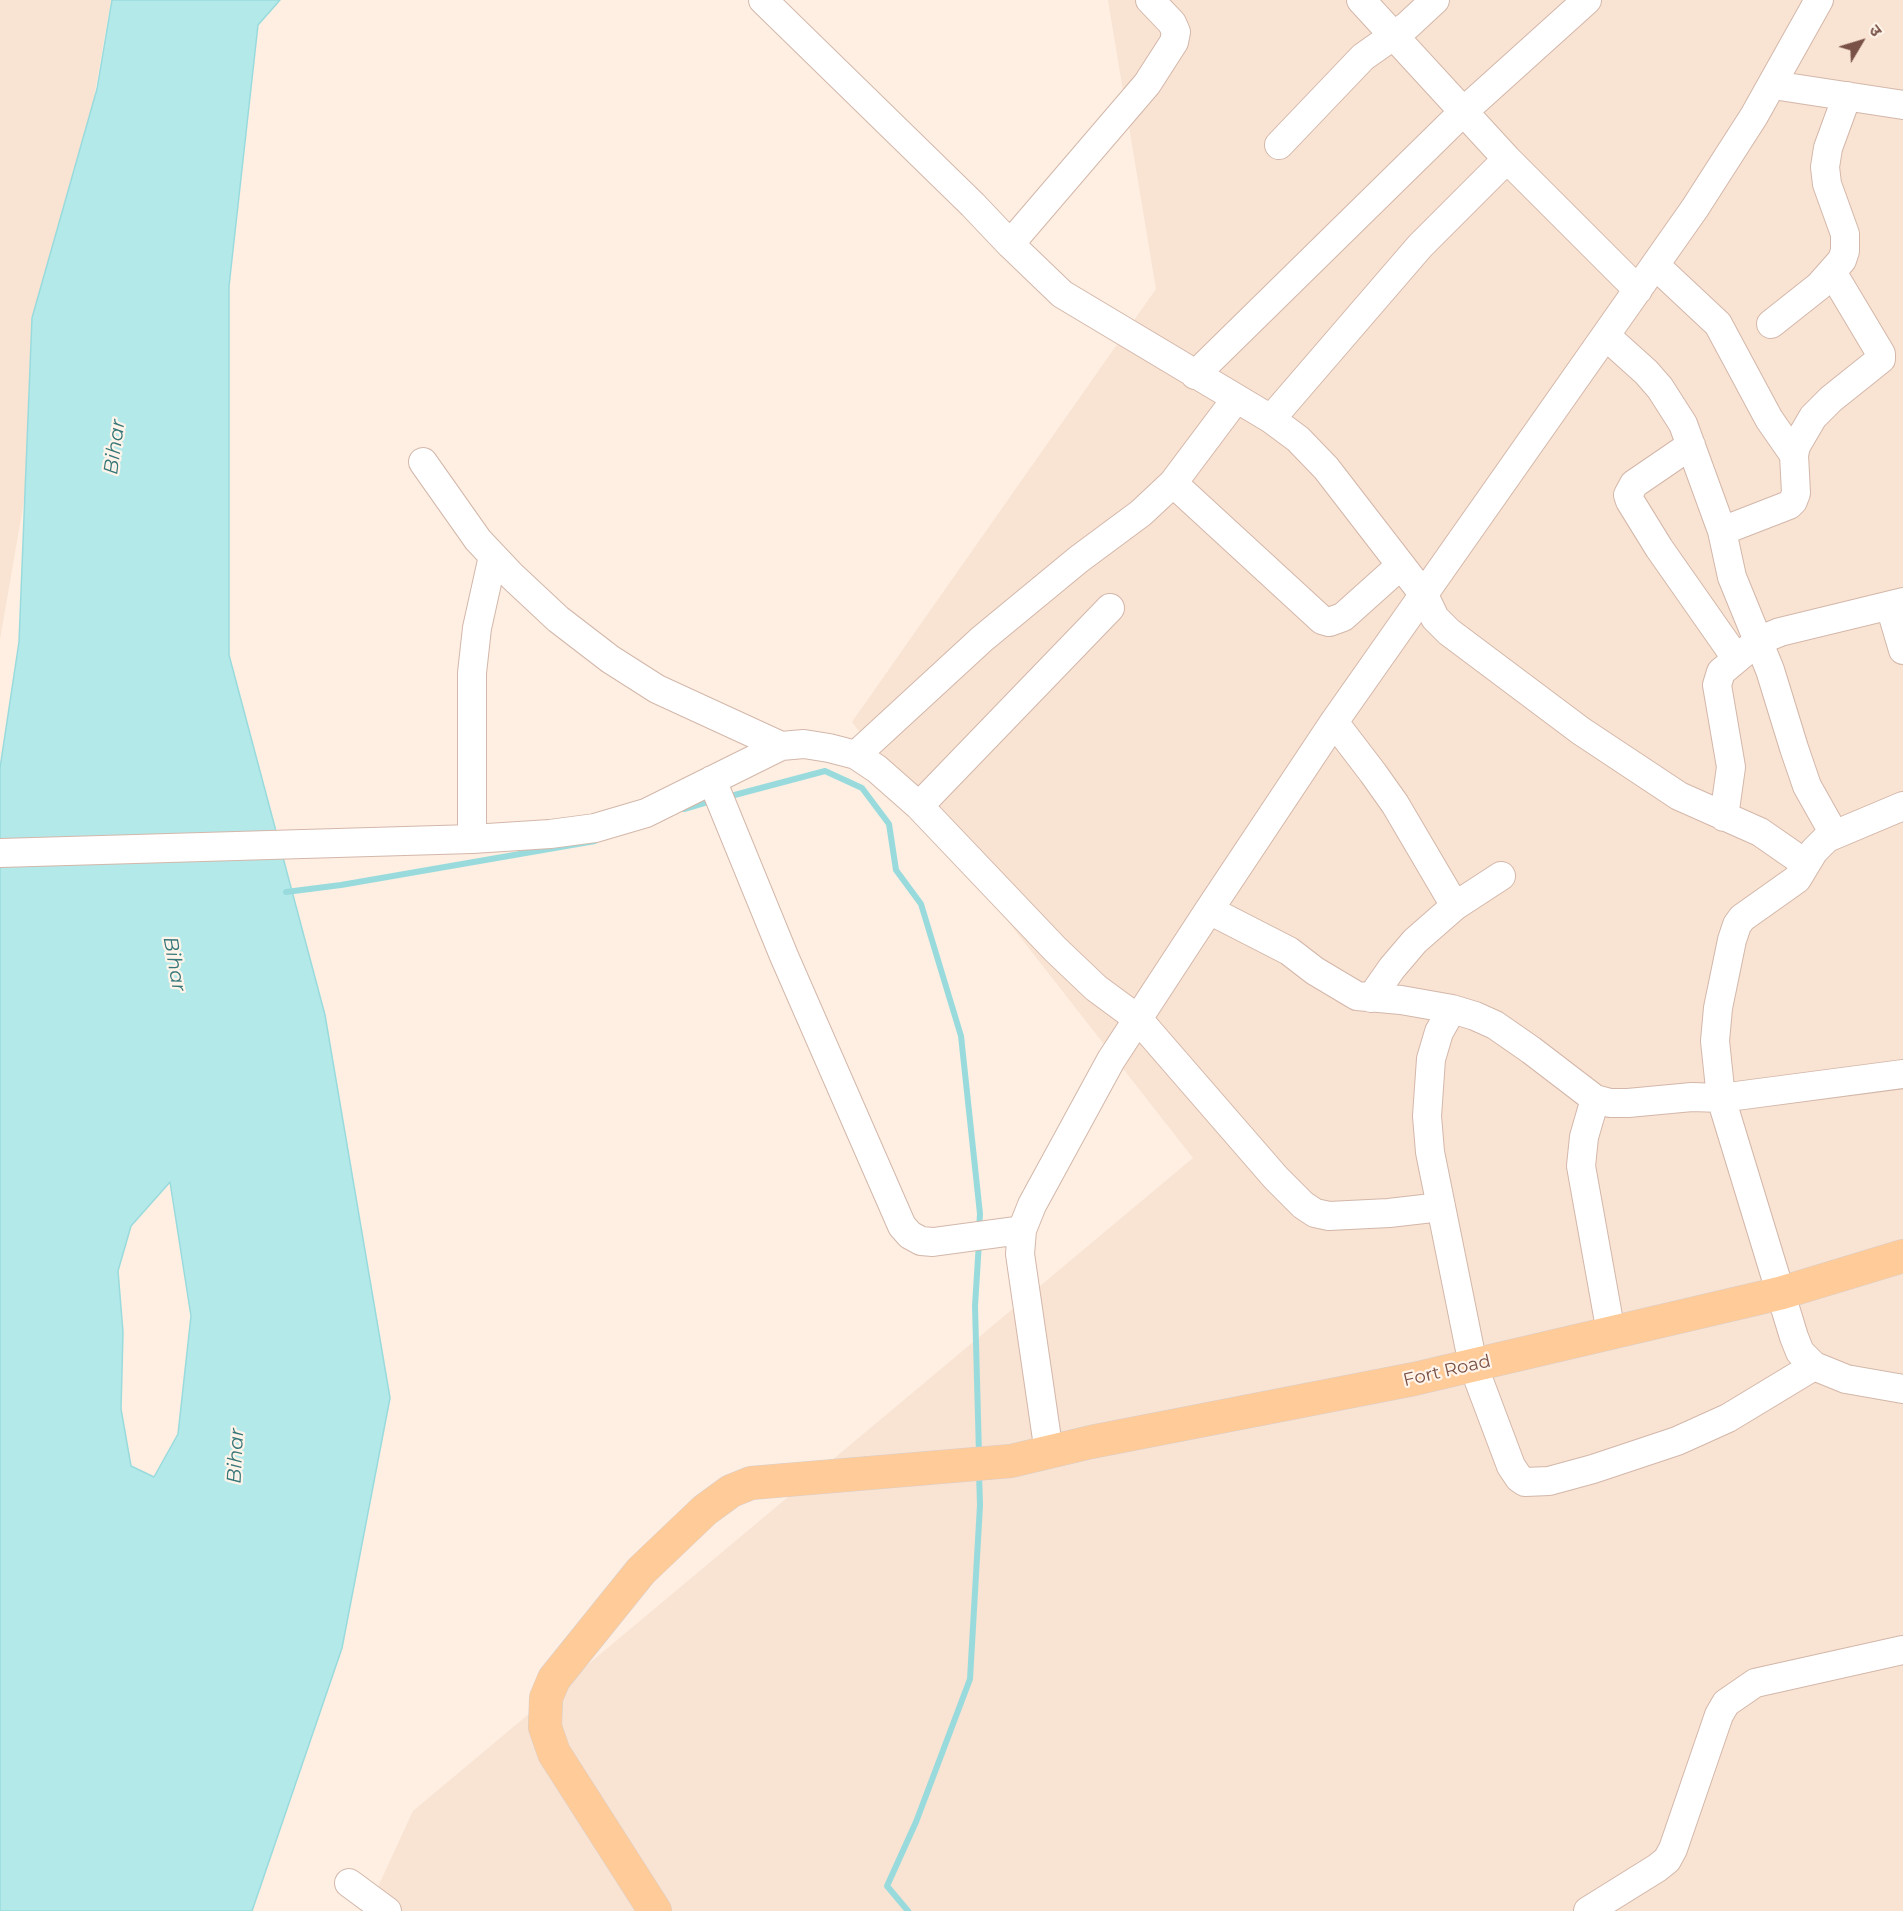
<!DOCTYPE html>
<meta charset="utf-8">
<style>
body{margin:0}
#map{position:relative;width:1903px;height:1911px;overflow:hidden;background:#feefe2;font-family:Montserrat,"Noto Sans Devanagari",sans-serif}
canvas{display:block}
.north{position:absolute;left:1831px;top:12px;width:60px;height:60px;-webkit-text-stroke:4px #fff4ea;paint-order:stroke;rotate:52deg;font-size:16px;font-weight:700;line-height:24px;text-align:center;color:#795146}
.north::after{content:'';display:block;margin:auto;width:21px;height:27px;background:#795146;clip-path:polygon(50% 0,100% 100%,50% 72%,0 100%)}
</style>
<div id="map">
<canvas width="1903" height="1911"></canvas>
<div class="north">उ</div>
</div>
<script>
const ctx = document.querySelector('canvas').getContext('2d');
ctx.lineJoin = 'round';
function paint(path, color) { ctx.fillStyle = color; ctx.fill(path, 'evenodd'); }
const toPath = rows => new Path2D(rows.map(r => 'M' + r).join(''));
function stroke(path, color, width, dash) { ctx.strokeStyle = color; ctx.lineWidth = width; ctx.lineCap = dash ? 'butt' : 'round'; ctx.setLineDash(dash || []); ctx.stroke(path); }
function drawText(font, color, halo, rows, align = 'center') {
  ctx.font = font + ' Montserrat,sans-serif'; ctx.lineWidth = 4.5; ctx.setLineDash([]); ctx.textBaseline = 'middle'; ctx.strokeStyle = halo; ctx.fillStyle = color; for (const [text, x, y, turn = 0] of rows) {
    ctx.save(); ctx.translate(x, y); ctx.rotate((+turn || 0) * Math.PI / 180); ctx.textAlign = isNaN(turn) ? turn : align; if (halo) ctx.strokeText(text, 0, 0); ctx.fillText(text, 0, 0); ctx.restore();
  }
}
paint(toPath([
 [0,0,111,0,0,639],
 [1108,0,1903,0,1903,1911,367,1911,413,1811,1193,1158,852,722,1156,289]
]), '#f9e3d2');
const water = toPath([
 [112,0,280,0,258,25,229,286,229,655,325,1015,390,1398,342,1648,252,1911,0,1911,0,768,19,642,32,318,97,89,112,0],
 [170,1182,191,1316,178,1434,154,1477,131,1466,121,1409,123,1332,118,1271,131,1226,170,1182]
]);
paint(water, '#b4e9ea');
stroke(water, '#99dbdd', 1.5);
stroke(toPath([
 [727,797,825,771,862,788,889,824,896,870,921,904,961,1036,980,1214,979,1229],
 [684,809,711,801],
 [286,892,341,885,595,841],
 [979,1454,975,1306,979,1242],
 [908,1911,887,1886,916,1822,970,1679,980,1505,979,1473]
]), '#99dbdd', 6);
const minor = toPath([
 [763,0,973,205,1010,244,1062,294,1271,419,1298,439,1326,468,1424,595,1435,618,1449,632,1581,731,1679,796,1760,832,1806,864],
 [1361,0,1507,159,1638,290],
 [1773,85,1903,105],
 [1279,145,1363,57,1407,26,1435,0],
 [1010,244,1147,84,1174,42,1176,32,1172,23,1150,0],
 [1655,265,1718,324,1769,419,1794,455],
 [1771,324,1819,286,1842,260,1845,251,1845,234,1827,184,1825,167,1828,148,1847,96],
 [1606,336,1646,372,1660,388,1683,424,1722,531,1732,577,1770,670,1794,748,1807,786,1834,834],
 [1195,375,1464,111,1587,0],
 [1271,419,1420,246,1507,159],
 [1691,445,1634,484,1628,495,1630,501,1659,548,1736,658],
 [423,462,478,540,512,576,558,619,610,659,657,689,781,746],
 [1173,483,1322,620,1329,622,1343,617,1401,565],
 [1722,531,1789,505,1793,501,1796,493,1794,455,1796,446,1813,417,1831,399,1881,359,1881,354,1832,272],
 [1890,606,1903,650],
 [1334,722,1373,773,1395,804,1455,906],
 [856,755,982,639,1079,559,1141,513,1173,483,1236,399],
 [712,780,784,956,902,1226,910,1235,921,1241,933,1242,1022,1230],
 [919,806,1110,608],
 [1903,806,1827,838,1814,851,1797,879,1742,918,1737,925,1732,940,1718,1008,1715,1041,1721,1098,1794,1337,1800,1352,1814,1366,1846,1379,1903,1389],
 [1724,817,1731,767,1717,685,1721,672,1758,641,1780,632,1903,602],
 [472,839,472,673,477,628,493,556],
 [0,853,472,839,550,834,595,828,646,813,781,746,804,744,829,748,856,755,877,769,919,806,1055,949,1096,988,1138,1019,1276,1178,1303,1205,1315,1213,1329,1216,1389,1213,1441,1207],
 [1209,910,1289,951,1315,971,1357,996,1401,1000,1452,1009,1475,1016,1495,1025,1531,1050,1595,1099,1610,1103,1628,1103,1692,1097,1721,1098,1903,1074],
 [1371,998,1392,968,1415,941,1455,906,1501,876],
 [1452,1009,1439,1032,1431,1059,1427,1116,1430,1152,1473,1365,1511,1466,1519,1478,1525,1482,1549,1481,1593,1469,1677,1441,1728,1418,1814,1366],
 [1595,1099,1584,1137,1581,1166,1611,1333],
 [1049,1453,1020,1254,1022,1230,1032,1205,1111,1060,1209,910,1334,722,1695,208,1754,116,1819,0],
 [349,1883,387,1911],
 [1588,1911,1657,1868,1667,1860,1673,1849,1719,1715,1726,1703,1755,1683,1903,1650]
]);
const major = toPath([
 [655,1911,554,1753,545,1727,546,1698,554,1679,641,1571,705,1510,731,1491,751,1483,1011,1461,1091,1442,1414,1379,1781,1293,1903,1256]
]);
stroke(minor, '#d3b7aa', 30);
stroke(major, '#d9cecb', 34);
stroke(minor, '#fff', 28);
stroke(major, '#ffcb98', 33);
drawText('18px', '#795146', '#fff4ea', [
 ["Fort Road",1447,1371,-13]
]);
drawText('italic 20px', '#357678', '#fff4ea', [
 ["Bihar",115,447,-82],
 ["Bihar",174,964,80],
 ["Bihar",236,1456,-87]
]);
</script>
